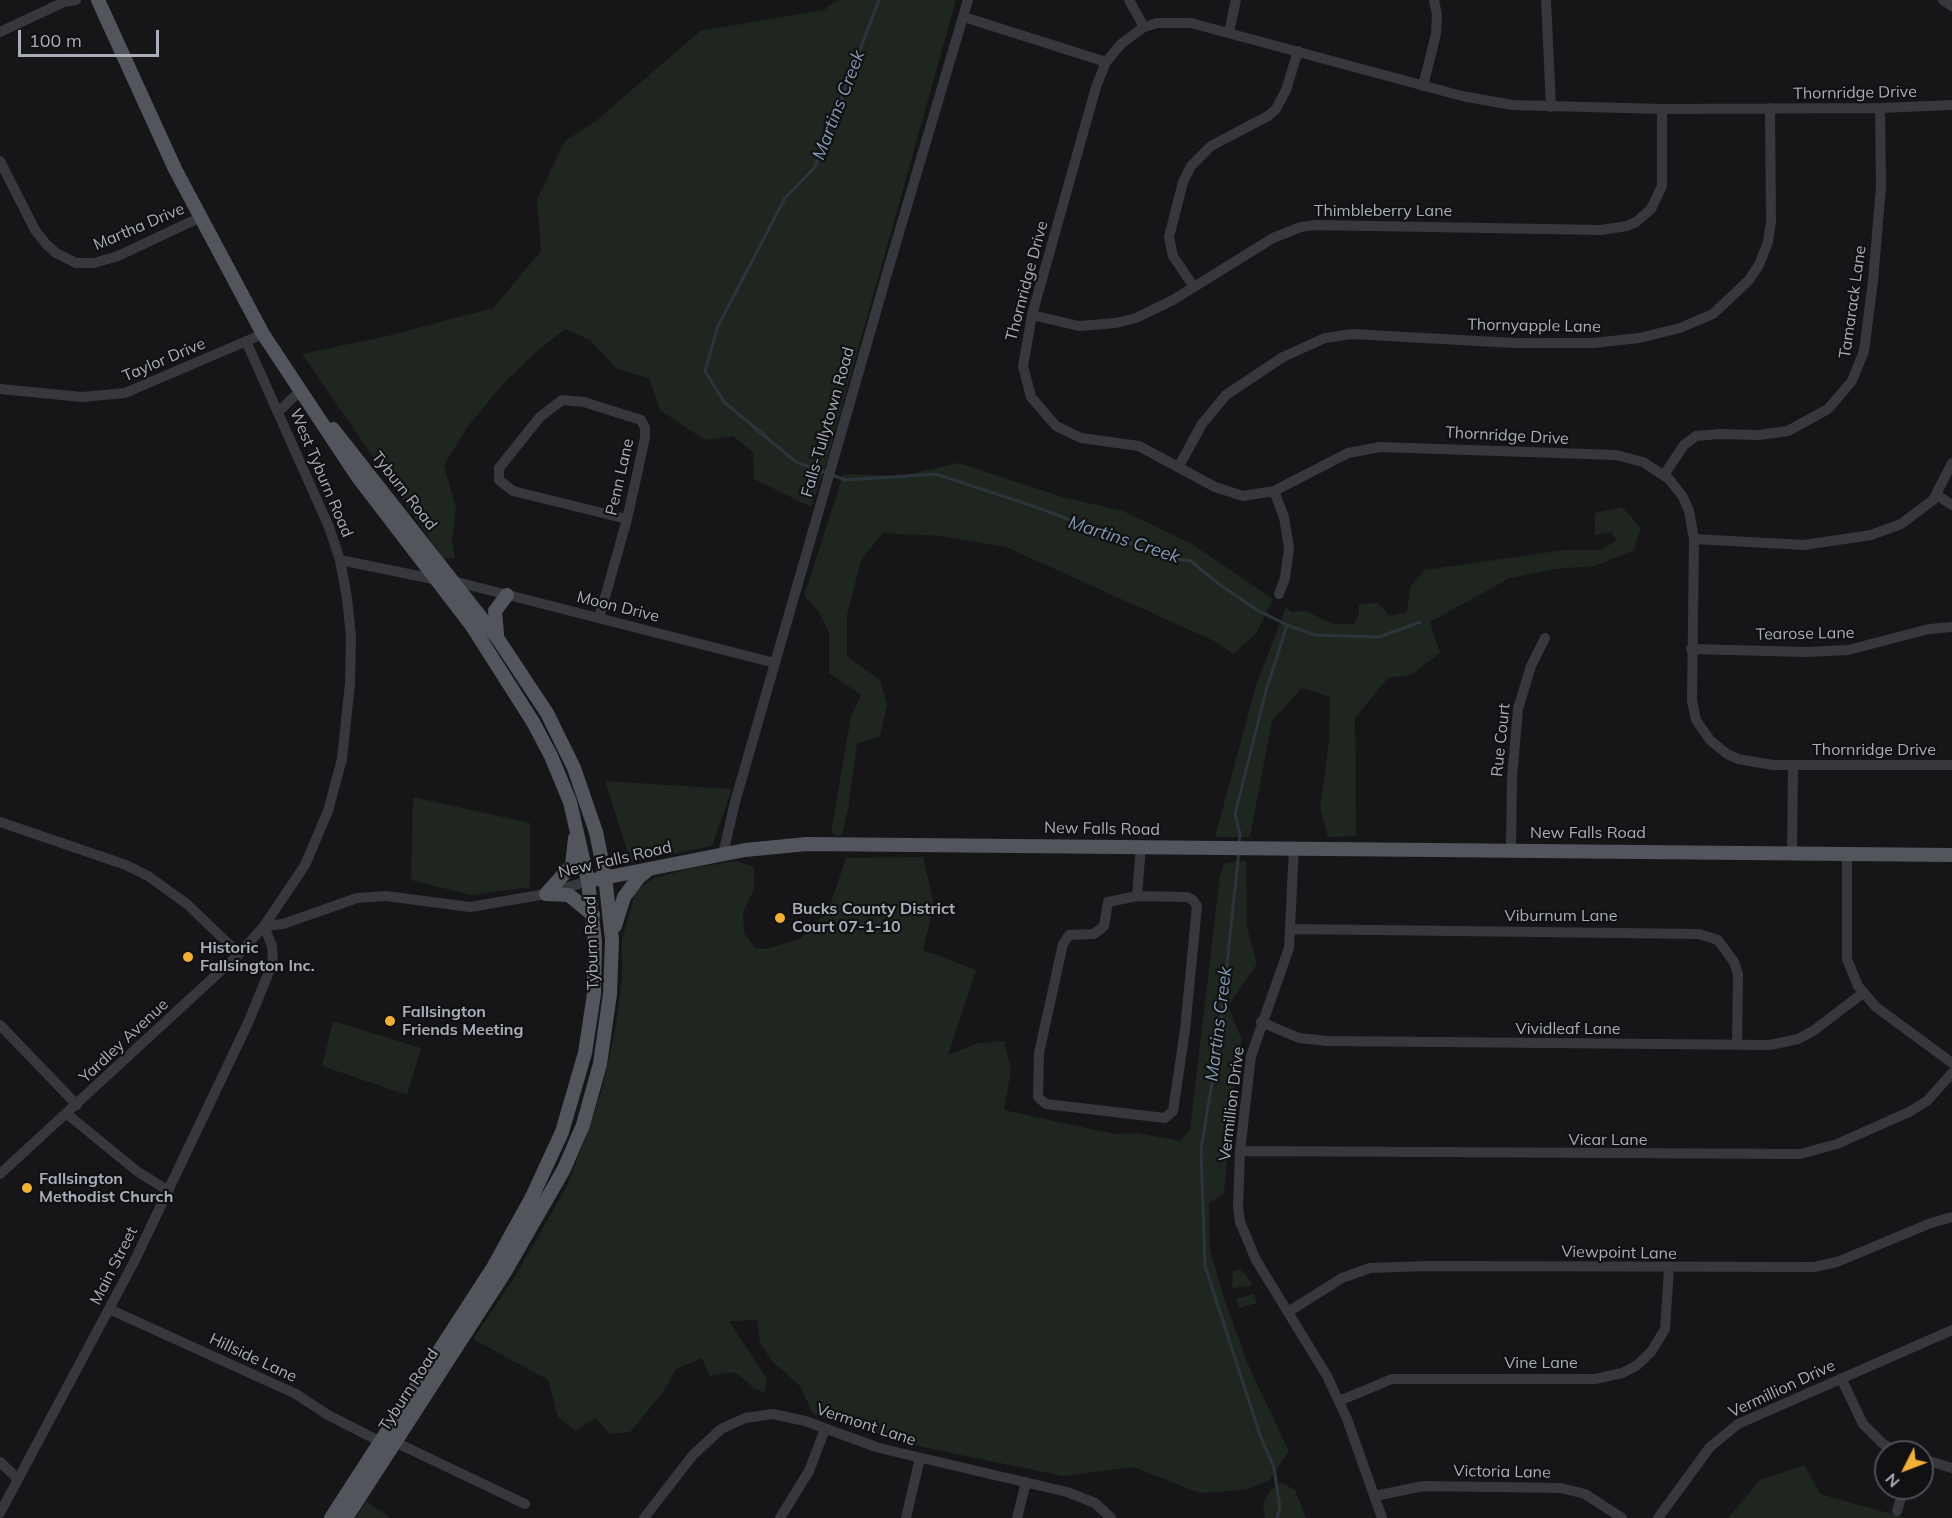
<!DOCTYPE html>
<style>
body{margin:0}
#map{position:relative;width:1952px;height:1518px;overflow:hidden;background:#161618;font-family:Mulish,sans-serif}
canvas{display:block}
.north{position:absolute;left:1874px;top:1440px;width:60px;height:60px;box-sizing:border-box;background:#111113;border:2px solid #4d4f55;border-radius:50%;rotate:228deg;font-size:16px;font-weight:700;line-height:24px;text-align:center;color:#a8adb8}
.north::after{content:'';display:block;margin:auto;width:21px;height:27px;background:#f2b134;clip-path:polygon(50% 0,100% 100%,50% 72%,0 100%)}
.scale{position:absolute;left:18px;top:30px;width:141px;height:27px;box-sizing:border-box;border:3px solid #a8adb8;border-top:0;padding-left:8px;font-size:18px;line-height:21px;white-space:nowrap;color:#a8adb8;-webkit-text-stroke:4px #111113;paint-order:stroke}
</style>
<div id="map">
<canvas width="1952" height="1518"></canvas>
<div class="north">N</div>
<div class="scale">100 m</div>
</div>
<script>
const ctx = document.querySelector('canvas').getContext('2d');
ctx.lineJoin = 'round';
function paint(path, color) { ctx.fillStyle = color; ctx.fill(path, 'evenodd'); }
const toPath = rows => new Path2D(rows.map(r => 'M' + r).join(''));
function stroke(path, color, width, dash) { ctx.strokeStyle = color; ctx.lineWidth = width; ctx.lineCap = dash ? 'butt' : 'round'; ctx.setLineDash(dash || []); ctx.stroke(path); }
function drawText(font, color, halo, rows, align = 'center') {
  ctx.font = font + ' Mulish,sans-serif'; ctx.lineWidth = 4.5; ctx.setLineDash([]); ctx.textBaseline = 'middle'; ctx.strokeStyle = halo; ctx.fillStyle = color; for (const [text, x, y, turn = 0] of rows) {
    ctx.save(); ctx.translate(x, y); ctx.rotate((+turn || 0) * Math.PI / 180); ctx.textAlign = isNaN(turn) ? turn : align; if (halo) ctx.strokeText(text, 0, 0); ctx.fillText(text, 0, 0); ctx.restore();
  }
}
paint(toPath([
 [837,0,956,0,824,471,811,507,754,479,753,452,733,436,705,440,660,410,649,378,617,369,590,340,565,329,536,352,502,385,469,425,444,465,456,509,452,540,455,558,443,558,302,354,387,336,493,308,541,251,537,199,565,141,596,121,700,31,824,10],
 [959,463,1062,497,1123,511,1192,544,1273,599,1256,634,1233,654,1214,641,1006,547,941,536,883,533,861,560,847,615,847,656,880,680,887,705,880,736,857,744,848,809,842,835,837,836,831,832,838,792,851,716,861,695,829,673,829,633,819,612,804,596,827,525,843,474,900,476],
 [1622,507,1641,528,1634,550,1595,566,1554,569,1510,578,1430,622,1440,653,1410,675,1388,678,1355,718,1356,836,1328,837,1320,808,1329,742,1330,697,1302,688,1272,721,1250,837,1215,837,1256,685,1286,608,1292,612,1305,611,1334,624,1354,624,1359,615,1359,604,1378,603,1390,616,1407,612,1410,587,1425,570,1564,550,1601,550,1617,540,1611,532,1595,535,1595,513],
 [605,781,732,789,712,846,631,862],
 [413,797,530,823,530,887,471,895,411,880],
 [923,857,934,904,923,950,976,970,948,1055,978,1043,1004,1041,1011,1070,1004,1110,1114,1134,1137,1133,1180,1141,1190,1129,1220,876,1224,864,1246,860,1247,927,1257,964,1228,1006,1242,1040,1232,1103,1224,1194,1209,1203,1210,1250,1224,1298,1249,1367,1289,1451,1269,1480,1245,1490,1200,1493,1133,1467,1063,1476,927,1448,862,1430,813,1414,800,1386,772,1361,760,1343,757,1320,729,1321,767,1379,765,1393,754,1388,735,1372,710,1376,702,1358,676,1369,664,1391,630,1432,610,1434,596,1418,575,1431,558,1417,548,1380,473,1339,514,1278,566,1188,586,1137,603,1087,616,1024,622,979,622,939,636,890,654,878,692,868,737,861,754,867,754,889,743,913,744,933,755,948,766,949,800,939,828,911,846,858],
 [333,1021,421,1048,407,1095,322,1066],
 [1240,1269,1252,1283,1251,1286,1232,1288,1233,1271],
 [1253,1294,1257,1303,1239,1308,1236,1299],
 [1804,1465,1820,1494,1906,1518,1728,1518,1760,1480],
 [1282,1483,1295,1490,1306,1518,1265,1518,1263,1503,1271,1489],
 [366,1501,390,1518,356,1518]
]), '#1e261f');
stroke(toPath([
 [879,0,815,167,785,198,718,326,705,371,724,402,796,462,846,480,936,474,1039,508,1168,558,1191,561,1219,584,1257,610,1287,625,1266,691,1235,814,1240,834,1239,844],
 [1287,625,1315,635,1379,637,1420,622],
 [1239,851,1219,1039,1201,1150,1205,1266,1260,1435,1274,1468,1280,1508,1277,1518]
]), '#2c353c', 3);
stroke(toPath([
 [1129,0,1144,27],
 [1546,0,1551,107],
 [1943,0,1952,6],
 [964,17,1106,62],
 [0,32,64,2,76,0],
 [1229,32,1236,0],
 [1423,86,1436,34,1437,15,1434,0],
 [1952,105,1880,108,1662,109,1512,105,1462,96,1191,23,1157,23,1144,27,1121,44,1106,62,1096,87,1032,315,1023,366,1031,397,1056,426,1081,438,1139,446,1215,487,1243,496,1274,491,1348,453,1380,447,1616,455,1643,462,1669,479,1683,497,1689,511,1694,539,1692,701,1696,720,1710,740,1727,754,1738,759,1773,765,1952,765],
 [0,161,35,230,46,244,56,253,76,263,94,263,118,256,201,217],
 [1194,287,1173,256,1169,237,1183,182,1191,166,1211,146,1268,116,1276,109,1286,90,1298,51],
 [1032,315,1079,326,1116,323,1136,318,1173,300,1273,238,1301,227,1315,225,1601,230,1627,226,1636,222,1651,209,1662,186,1662,109],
 [0,389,82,397,125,393,263,334],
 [278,412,300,391],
 [1179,466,1202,424,1226,395,1283,357,1325,338,1352,334,1514,343,1594,343,1639,338,1680,328,1713,314,1749,280,1759,265,1768,242,1771,222,1770,108],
 [1664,475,1684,445,1696,436,1719,434,1759,435,1788,431,1828,409,1852,381,1864,351,1873,281,1881,187,1880,108],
 [1274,491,1284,517,1289,548,1285,578,1279,594],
 [1937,495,1952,505],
 [1694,539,1804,545,1871,535,1901,524,1933,500,1952,463],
 [340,560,438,580],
 [453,581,775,663],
 [599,618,619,548,627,519,638,470,645,437,645,428,641,420,584,402,562,400,540,417,499,468,499,480,513,491,627,519],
 [1691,649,1806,652,1848,650,1929,629,1952,627],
 [0,822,126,865,148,876,187,904,239,954],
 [1294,847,1289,948,1251,1056,1240,1151,1238,1207,1240,1222,1256,1260,1327,1376,1347,1419,1382,1518],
 [1511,849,1512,778,1518,709,1531,666,1545,638],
 [1792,853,1793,765],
 [723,854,735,802,888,270,968,0],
 [1847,854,1847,959,1858,986,1876,1007,1952,1063],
 [1137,896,1187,897,1193,900,1197,906,1185,1030,1173,1111,1165,1118,1046,1104,1038,1097,1039,1053,1063,944,1069,935,1094,934,1104,926,1108,902,1137,896],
 [1137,896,1141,845],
 [264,926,283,924,357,898,386,896,470,907,546,894,588,881],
 [1292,929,1699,934,1718,940,1734,962,1738,974,1737,1045],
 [1261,1022,1299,1038,1327,1041,1770,1045,1798,1039,1813,1031,1863,993],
 [0,1025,77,1105],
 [67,1114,138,1172,169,1191],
 [1240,1151,1800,1154,1837,1144,1909,1112,1927,1101,1952,1073],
 [0,1174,239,954,264,926,305,865,328,811,342,759,350,683,351,636,347,598,340,560,329,527,246,341],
 [109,1309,296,1394,328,1415,381,1442],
 [1288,1312,1342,1278,1370,1268,1427,1266,1814,1267,1837,1262,1931,1223,1952,1217],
 [1841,1378,1863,1424,1883,1444,1900,1452],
 [1339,1401,1392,1379,1595,1379,1622,1373,1636,1366,1651,1352,1665,1329,1669,1268],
 [395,1442,525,1504],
 [1922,1459,1952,1468],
 [0,1462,18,1479],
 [1375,1496,1423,1486,1561,1488,1585,1494,1622,1518],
 [1897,1511,1904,1488],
 [0,1513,134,1262,248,1023,273,962,272,946,264,926],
 [644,1518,693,1455,721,1429,745,1418,773,1414,805,1421,879,1448,1067,1492,1095,1503,1111,1518],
 [780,1518,809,1471,825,1429],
 [906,1518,920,1458],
 [1017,1518,1026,1482],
 [1658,1518,1710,1447,1738,1424,1952,1330]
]), '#37383d', 10);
stroke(toPath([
 [98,0,175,169,263,334,357,476,472,626,533,722,551,756,570,802,588,881,595,942,594,994,585,1053,562,1132,532,1197,494,1266,331,1518],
 [333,429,498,639,547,713,574,768,596,832,605,876,612,940,610,994,600,1064,583,1125,564,1169,505,1272,346,1518],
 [497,634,495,611,507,595],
 [588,881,745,850,807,844,1952,855],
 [546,894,572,865,575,838],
 [546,894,569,895,593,915],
 [615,926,624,897,639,877,649,869]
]), '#53555c', 14);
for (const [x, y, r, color] of [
 [780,918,6,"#f2b134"],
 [188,957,6,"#f2b134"],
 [390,1021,6,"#f2b134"],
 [27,1188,6,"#f2b134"]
]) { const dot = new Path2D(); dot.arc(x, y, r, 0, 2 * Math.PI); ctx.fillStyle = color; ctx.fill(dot); stroke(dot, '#111113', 2); }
drawText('16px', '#a8adb8', '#111113', [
 ["Thornridge Drive",1855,93,-1],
 ["Thimbleberry Lane",1383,211],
 ["Martha Drive",139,227,-23],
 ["Thornridge Drive",1027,281,-75],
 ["Tamarack Lane",1853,302,-82],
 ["Thornyapple Lane",1534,326,1],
 ["Taylor Drive",164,360,-23],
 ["Falls-Tullytown Road",828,422,-74],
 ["Thornridge Drive",1507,436,3],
 ["West Tyburn Road",321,473,67],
 ["Penn Lane",620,477,-77],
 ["Tyburn Road",404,491,52],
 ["Moon Drive",618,607,14],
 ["Tearose Lane",1805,634,-1],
 ["Rue Court",1501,740,-84],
 ["Thornridge Drive",1874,750],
 ["New Falls Road",1102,829,1],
 ["New Falls Road",1588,833],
 ["New Falls Road",615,860,-13],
 ["Viburnum Lane",1561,916],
 ["Tyburn Road",592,943,-92],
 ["Vividleaf Lane",1568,1029],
 ["Yardley Avenue",124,1041,-43],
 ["Vermillion Drive",1232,1104,-83],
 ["Vicar Lane",1608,1140],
 ["Viewpoint Lane",1619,1253,1],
 ["Main Street",114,1266,-63],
 ["Hillside Lane",253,1358,25],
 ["Vine Lane",1541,1363],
 ["Vermillion Drive",1782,1389,-25],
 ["Tyburn Road",409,1390,-57],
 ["Vermont Lane",866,1425,18],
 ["Victoria Lane",1502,1472,1]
]);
drawText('bold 16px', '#a8adb8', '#111113', [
 ["Bucks County District",792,909],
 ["Court 07-1-10",792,927],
 ["Historic",200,948],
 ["Fallsington Inc.",200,966],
 ["Fallsington",402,1012],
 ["Friends Meeting",402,1030],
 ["Fallsington",39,1179],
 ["Methodist Church",39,1197]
], 'left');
drawText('italic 18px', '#7f9bb3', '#111113', [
 ["Martins Creek",839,105,-69],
 ["Martins Creek",1124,540,18],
 ["Martins Creek",1219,1024,-83]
]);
</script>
